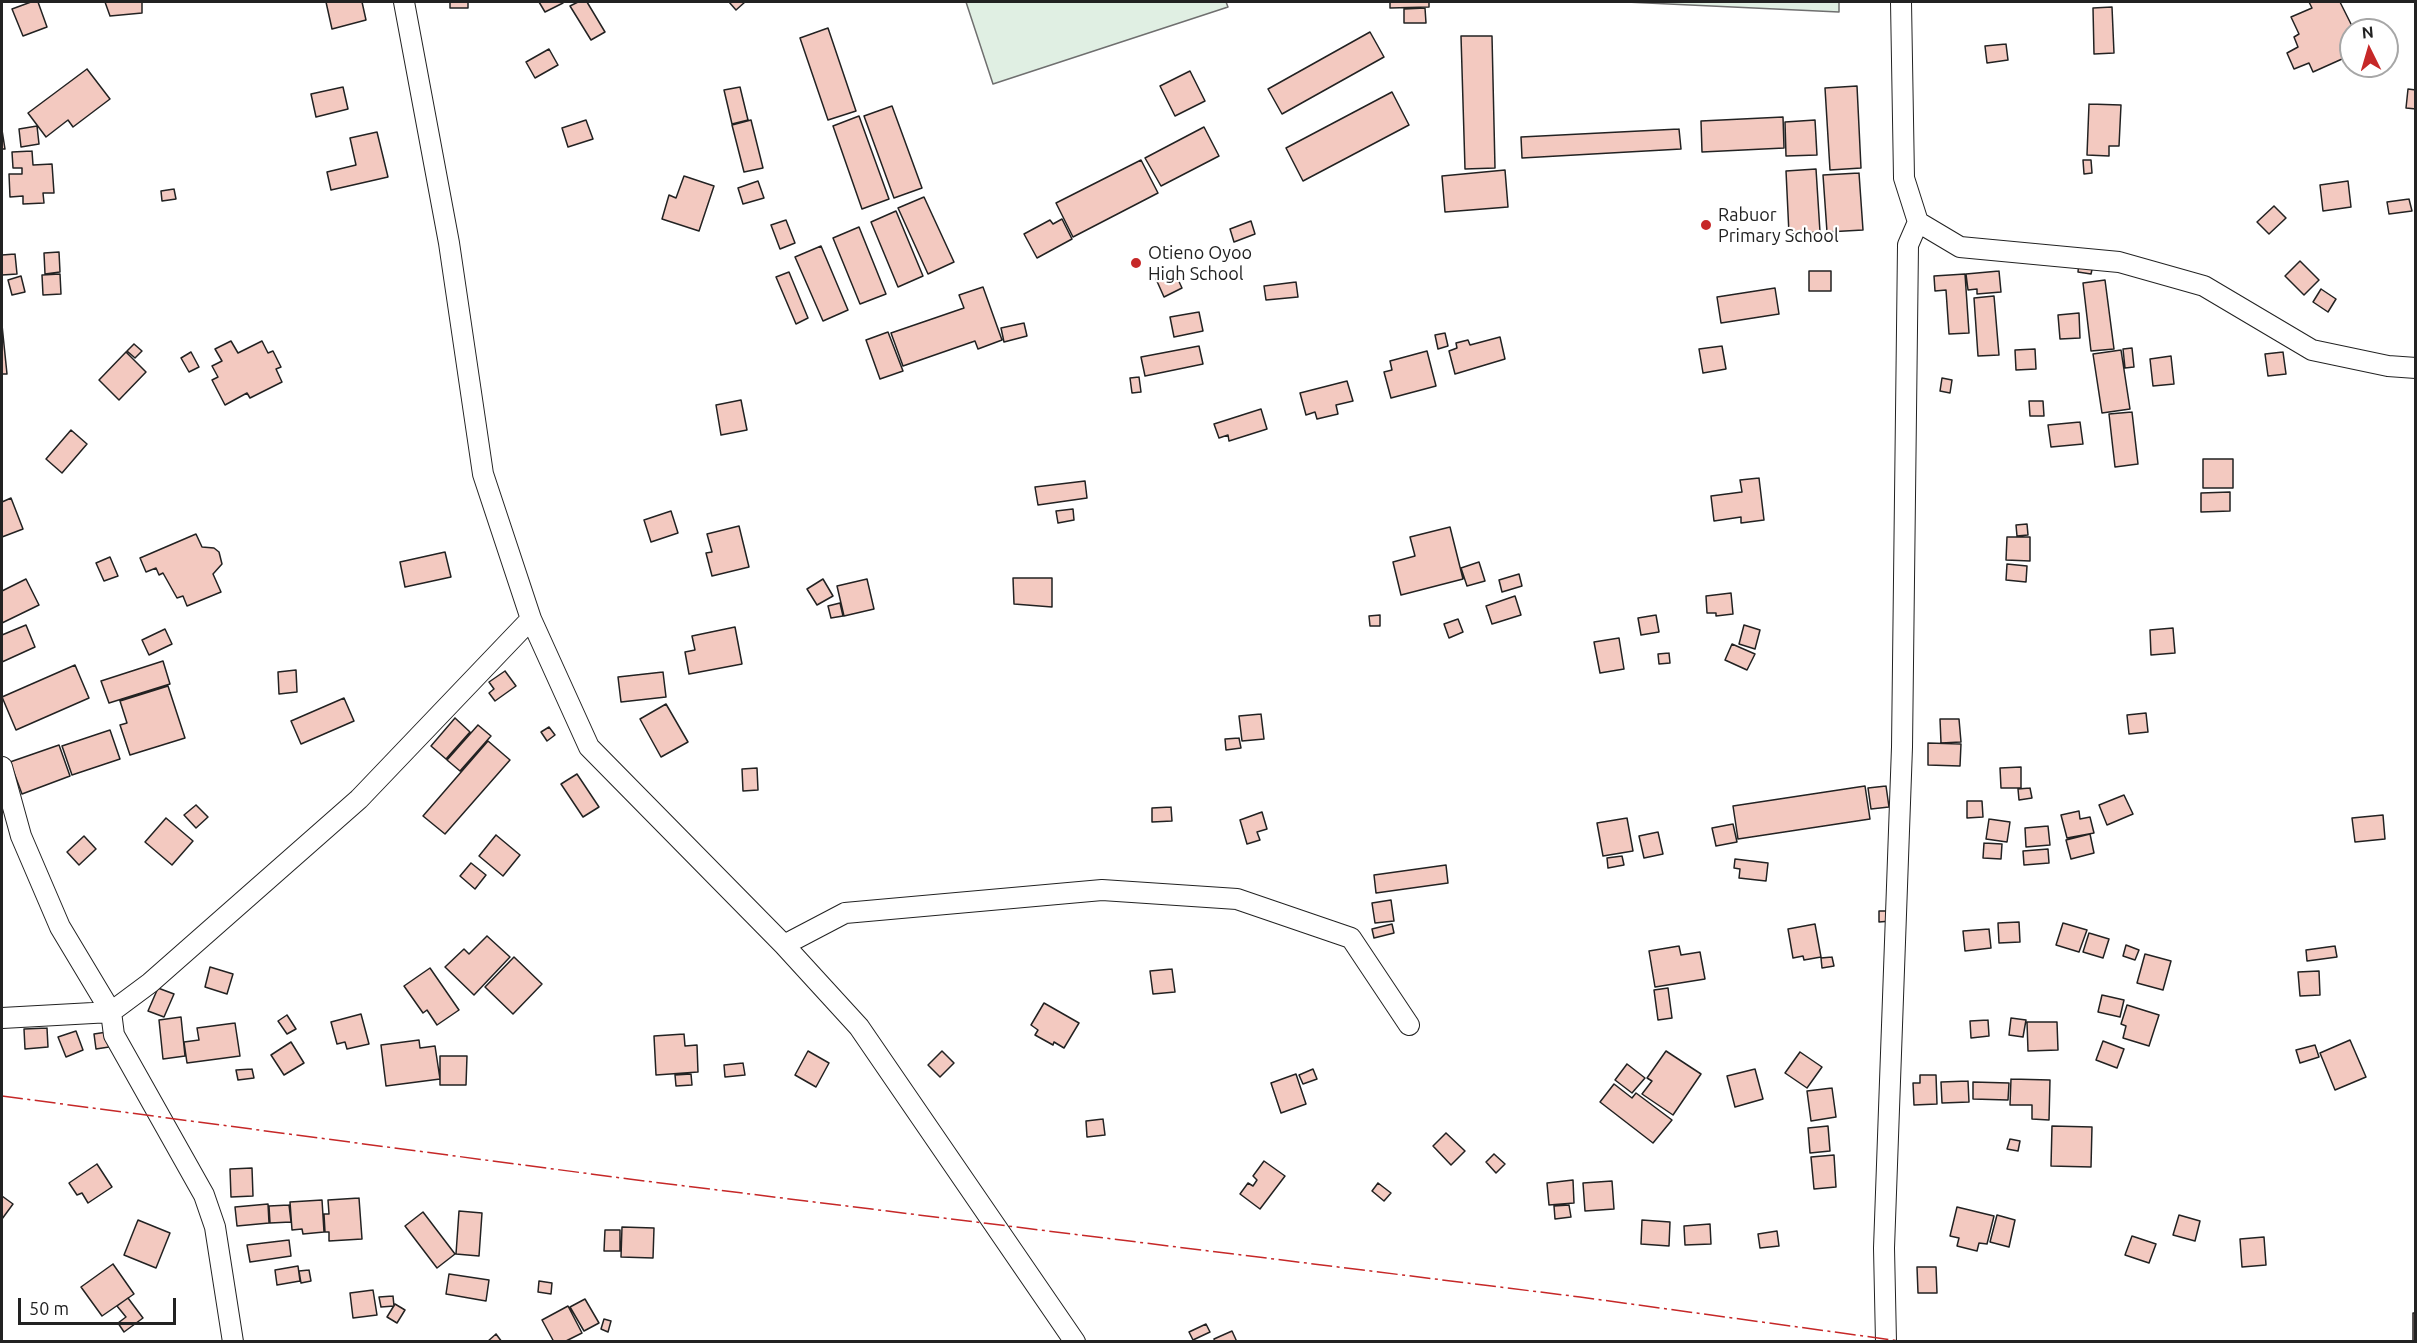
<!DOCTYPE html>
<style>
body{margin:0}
#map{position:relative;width:2417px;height:1343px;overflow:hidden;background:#fff;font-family:Ubuntu,sans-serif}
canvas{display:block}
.frame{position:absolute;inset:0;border:3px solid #222;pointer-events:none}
.north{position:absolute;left:2339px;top:18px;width:60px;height:60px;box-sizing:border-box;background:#fff;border:2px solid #a7a7a7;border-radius:50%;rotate:355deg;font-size:16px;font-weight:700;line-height:24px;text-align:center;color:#222}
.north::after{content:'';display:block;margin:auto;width:21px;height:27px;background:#c62828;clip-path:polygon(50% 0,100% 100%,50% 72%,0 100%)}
.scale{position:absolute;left:18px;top:1298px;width:158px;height:27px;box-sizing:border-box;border:3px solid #222;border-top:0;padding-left:8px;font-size:18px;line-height:21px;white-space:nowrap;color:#222;-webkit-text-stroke:4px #fff;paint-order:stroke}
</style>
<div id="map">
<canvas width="2417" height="1343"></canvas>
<div class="frame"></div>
<div class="north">N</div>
<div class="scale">50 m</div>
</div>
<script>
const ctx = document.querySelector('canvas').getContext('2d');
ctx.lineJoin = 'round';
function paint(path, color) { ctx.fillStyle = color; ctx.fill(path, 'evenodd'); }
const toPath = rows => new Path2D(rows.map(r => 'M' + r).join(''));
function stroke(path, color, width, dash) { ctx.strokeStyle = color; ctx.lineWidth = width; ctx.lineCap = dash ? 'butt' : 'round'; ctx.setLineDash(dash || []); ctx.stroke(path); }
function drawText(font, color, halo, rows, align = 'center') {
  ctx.font = font + ' Ubuntu,sans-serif'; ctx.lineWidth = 4.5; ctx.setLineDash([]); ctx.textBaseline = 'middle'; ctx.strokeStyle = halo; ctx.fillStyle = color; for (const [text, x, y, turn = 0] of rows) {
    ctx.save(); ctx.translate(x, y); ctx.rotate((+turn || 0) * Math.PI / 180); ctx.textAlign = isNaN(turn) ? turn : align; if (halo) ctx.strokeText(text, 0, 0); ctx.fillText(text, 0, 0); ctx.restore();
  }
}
const green = toPath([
 [966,2,1226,2,1228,7,993,84,966,2],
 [1626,2,1839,2,1839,12,1626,2]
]);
paint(green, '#e0efe3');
stroke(green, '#6f6f6f', 1.5);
const building = toPath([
 [31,2,38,2,47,27,23,36,12,9,31,2],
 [105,2,142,2,142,13,110,16,105,2],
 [326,2,362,2,366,20,332,29,326,2],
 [450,2,468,2,468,8,450,8,450,2],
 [539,2,562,2,563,3,545,12,539,2],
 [578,2,587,2,605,32,591,40,570,6,578,2],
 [729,2,745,2,736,10,729,2],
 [1390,2,1429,2,1429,7,1390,8,1390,2],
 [2309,2,2340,2,2354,30,2351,30,2351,55,2313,72,2309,63,2294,69,2287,53,2298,47,2294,37,2299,34,2291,17,2312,8,2309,2],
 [2112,7,2114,53,2094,54,2093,8,2112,7],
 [1425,8,1426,23,1404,23,1404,9,1425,8],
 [828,28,856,111,828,120,800,38,828,28],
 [1370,32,1384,57,1282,114,1268,89,1370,32],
 [1461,36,1492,36,1495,168,1465,169,1461,36],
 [2006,44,2008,60,1987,63,1985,46,2006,44],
 [549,49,558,65,535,78,526,62,549,49],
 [87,69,110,99,73,127,68,120,46,137,28,113,87,69],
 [1190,71,1205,101,1175,116,1160,86,1190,71],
 [1857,86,1861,168,1830,170,1825,88,1857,86],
 [343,87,348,109,316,117,311,94,343,87],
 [740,87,748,120,732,124,724,90,740,87],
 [2408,89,2416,90,2416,109,2406,108,2408,89],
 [1392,92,1409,125,1303,181,1286,148,1392,92],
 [2089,104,2121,105,2119,146,2109,146,2109,156,2087,155,2089,104],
 [892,106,922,188,894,198,864,116,892,106],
 [859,116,889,199,862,209,833,126,859,116],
 [1783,117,1784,148,1702,152,1701,121,1783,117],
 [586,120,593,139,568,147,562,128,586,120],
 [751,120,763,168,744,172,732,125,751,120],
 [1815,120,1817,155,1786,156,1785,122,1815,120],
 [37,126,39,144,21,147,19,129,37,126],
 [1204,127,1219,156,1161,186,1145,158,1204,127],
 [1679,129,1681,149,1522,158,1521,137,1679,129],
 [2,130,5,149,2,149,2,130],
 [377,132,388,177,331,190,327,172,356,165,350,138,377,132],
 [32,151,33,165,52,164,54,193,43,193,44,203,23,204,23,196,10,197,9,174,22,174,22,168,13,168,12,152,32,151],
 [1141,160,1158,193,1073,237,1056,203,1141,160],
 [2083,160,2091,160,2092,173,2084,174,2083,160],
 [1816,169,1820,232,1789,234,1786,171,1816,169],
 [1505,170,1508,207,1445,212,1442,176,1505,170],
 [1859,173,1863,230,1827,232,1823,175,1859,173],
 [684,176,714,186,699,231,662,219,669,195,676,198,684,176],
 [758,181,764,198,743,204,738,188,758,181],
 [2348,181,2351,207,2323,211,2320,185,2348,181],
 [174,189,176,199,162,201,161,191,174,189],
 [924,197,954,262,928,274,898,208,924,197],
 [2409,199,2412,211,2389,214,2387,202,2409,199],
 [2274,206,2286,218,2269,234,2257,222,2274,206],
 [896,211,923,276,898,287,871,222,896,211],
 [1062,219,1072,239,1037,258,1024,234,1050,220,1053,224,1062,219],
 [786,220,795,243,780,249,771,225,786,220],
 [1251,221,1255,234,1234,242,1230,229,1251,221],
 [859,227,886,294,860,304,833,238,859,227],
 [821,246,848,310,823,321,795,257,821,246],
 [59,252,60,272,45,274,44,253,59,252],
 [15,254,17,274,2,275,2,255,15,254],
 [2300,261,2319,280,2304,295,2285,276,2300,261],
 [2079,262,2093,265,2091,274,2078,272,2079,262],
 [1174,271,1182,288,1164,297,1156,279,1174,271],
 [1809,271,1831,271,1831,291,1809,291,1809,271],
 [1999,271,2001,292,1977,294,1977,289,1968,290,1966,274,1999,271],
 [789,272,808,318,796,324,776,277,789,272],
 [60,274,61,294,43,295,42,275,60,274],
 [1965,274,1969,333,1949,334,1946,290,1935,291,1934,276,1965,274],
 [21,276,25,292,12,295,8,280,21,276],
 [2105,280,2114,349,2091,351,2083,283,2105,280],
 [1296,282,1298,297,1266,300,1264,286,1296,282],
 [983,287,1002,340,978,349,975,341,903,366,891,333,964,308,959,295,983,287],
 [1775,288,1779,314,1721,323,1717,297,1775,288],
 [2321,289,2336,299,2328,312,2313,302,2321,289],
 [1994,296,1999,355,1978,356,1974,298,1994,296],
 [1199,312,1203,331,1174,337,1170,317,1199,312],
 [2079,313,2080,338,2060,339,2058,315,2079,313],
 [1024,323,1027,336,1004,342,1001,328,1024,323],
 [2,325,7,374,2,374,2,325],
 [888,332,903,371,880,379,866,340,888,332],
 [1445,333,1448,346,1438,349,1435,335,1445,333],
 [1500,337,1505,359,1455,374,1449,351,1457,348,1456,343,1468,340,1470,345,1500,337],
 [231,341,238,353,262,341,268,353,273,351,281,367,276,369,282,382,250,398,247,393,225,405,212,380,218,377,212,366,222,361,215,349,231,341],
 [134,344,142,351,135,358,127,351,134,344],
 [1199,346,1203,364,1145,376,1141,357,1199,346],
 [1722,346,1726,369,1703,373,1699,349,1722,346],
 [2132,348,2134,367,2125,368,2123,349,2132,348],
 [2035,349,2036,369,2016,370,2015,350,2035,349],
 [2121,350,2130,409,2102,413,2093,354,2121,350],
 [1427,351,1436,386,1391,398,1384,372,1392,370,1390,361,1427,351],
 [126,352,146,372,119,400,99,380,126,352],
 [191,352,199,367,189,372,181,358,191,352],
 [2283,352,2286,374,2268,376,2265,354,2283,352],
 [2171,356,2174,384,2153,386,2150,359,2171,356],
 [1139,377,1141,392,1132,393,1130,378,1139,377],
 [1942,378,1952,380,1950,393,1940,391,1942,378],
 [1347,381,1353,401,1336,405,1338,414,1317,419,1315,412,1306,415,1300,393,1347,381],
 [741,400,747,430,721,435,716,405,741,400],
 [2029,401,2043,401,2044,416,2030,416,2029,401],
 [1261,409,1267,429,1229,441,1228,435,1219,438,1214,424,1261,409],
 [2132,412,2138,464,2115,467,2109,414,2132,412],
 [2080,422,2083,444,2051,447,2048,425,2080,422],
 [71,430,87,444,62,473,46,459,71,430],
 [2203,459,2233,459,2233,488,2203,488,2203,459],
 [1759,478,1764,520,1741,523,1741,517,1714,521,1711,496,1742,492,1740,480,1759,478],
 [1085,481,1087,498,1038,505,1035,487,1085,481],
 [2230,492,2230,511,2201,512,2201,493,2230,492],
 [11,498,23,529,2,537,2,502,11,498],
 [1073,509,1074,520,1058,523,1056,511,1073,509],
 [671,511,678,533,651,542,644,520,671,511],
 [2027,524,2028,535,2017,536,2016,525,2027,524],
 [739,526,749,567,712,576,706,553,712,552,707,534,739,526],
 [1450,527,1463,579,1401,595,1393,562,1415,556,1410,537,1450,527],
 [196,534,202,547,214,548,219,552,222,564,213,574,221,592,187,606,183,596,177,598,163,573,159,575,156,568,146,572,140,558,196,534],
 [2007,537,2030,537,2030,561,2006,560,2007,537],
 [445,552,451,577,405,587,400,562,445,552],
 [110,557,118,576,104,581,96,563,110,557],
 [1479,562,1485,581,1467,586,1461,568,1479,562],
 [2007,564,2027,566,2026,582,2006,580,2007,564],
 [1519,574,1522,586,1502,592,1499,580,1519,574],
 [1013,578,1052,578,1052,607,1014,604,1013,578],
 [26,579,39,605,2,623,2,591,26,579],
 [823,579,833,596,817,605,807,589,823,579],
 [867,579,874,609,844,616,837,586,867,579],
 [1731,593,1733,614,1716,616,1716,613,1707,613,1706,596,1731,593],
 [1515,596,1521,615,1492,624,1486,606,1515,596],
 [840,603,843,616,831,618,828,606,840,603],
 [1380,615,1380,626,1370,626,1369,616,1380,615],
 [1656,615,1659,632,1641,635,1638,618,1656,615],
 [1458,619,1463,632,1449,638,1444,624,1458,619],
 [26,625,35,647,2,662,2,635,26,625],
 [1744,625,1760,630,1755,649,1739,644,1744,625],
 [735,627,742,664,689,674,685,652,695,650,692,636,735,627],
 [2173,628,2175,653,2151,655,2150,630,2173,628],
 [165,629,172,644,149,655,142,640,165,629],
 [1619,638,1624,669,1600,673,1594,642,1619,638],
 [1732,644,1755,654,1747,670,1725,660,1732,644],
 [1669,653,1670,663,1659,664,1658,654,1669,653],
 [163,661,170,684,109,703,101,681,163,661],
 [75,665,89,698,16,730,2,697,75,665],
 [296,670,297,692,279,694,278,672,296,670],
 [505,671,516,686,495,701,489,693,494,689,489,682,505,671],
 [663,672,666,697,621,702,618,677,663,672],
 [168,686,185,738,130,755,120,725,127,723,120,701,168,686],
 [344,698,354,721,301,744,291,721,344,698],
 [666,704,688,742,661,757,640,719,666,704],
 [2146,713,2148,732,2129,734,2127,715,2146,713],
 [1261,714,1264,739,1242,741,1239,716,1261,714],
 [455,718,470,732,446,759,431,746,455,718],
 [1940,719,1959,719,1961,742,1941,743,1940,719],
 [478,725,491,736,460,771,447,760,478,725],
 [549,727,555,735,547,741,541,732,549,727],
 [110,730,120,759,72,775,62,746,110,730],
 [1239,738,1241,748,1226,750,1225,739,1239,738],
 [488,741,510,760,445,834,423,816,488,741],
 [1928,743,1961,744,1960,766,1928,765,1928,743],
 [59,745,70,776,22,794,10,762,59,745],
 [2021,767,2021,788,2001,788,2000,768,2021,767],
 [757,768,758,790,743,791,742,769,757,768],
 [577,774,599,807,583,817,561,784,577,774],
 [1865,786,1870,819,1738,839,1733,806,1865,786],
 [1886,786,1889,807,1871,809,1868,788,1886,786],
 [2030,788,2032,798,2019,800,2018,789,2030,788],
 [2124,795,2133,814,2107,825,2099,805,2124,795],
 [1967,801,1982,801,1983,817,1967,818,1967,801],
 [196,805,208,817,196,828,184,815,196,805],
 [1171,807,1172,821,1152,822,1152,808,1171,807],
 [2079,811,2080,819,2090,817,2094,833,2067,838,2061,815,2079,811],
 [1262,812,1267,829,1257,832,1260,840,1247,844,1240,820,1262,812],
 [2383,815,2385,839,2355,842,2352,818,2383,815],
 [166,818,193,841,172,865,145,842,166,818],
 [1627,818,1633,851,1603,856,1597,823,1627,818],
 [1989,819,2010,822,2007,842,1986,839,1989,819],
 [1733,824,1737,842,1716,846,1712,828,1733,824],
 [2048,826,2050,845,2026,847,2025,828,2048,826],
 [1658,832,1663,854,1644,858,1639,836,1658,832],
 [2090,834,2094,853,2071,859,2066,840,2090,834],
 [496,835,520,855,503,876,479,856,496,835],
 [84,836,96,849,79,865,67,852,84,836],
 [1984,843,2002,844,2001,859,1983,858,1984,843],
 [2048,849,2049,863,2024,865,2023,851,2048,849],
 [1622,856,1624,865,1608,868,1607,858,1622,856],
 [1735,859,1768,863,1766,881,1739,878,1740,869,1734,868,1735,859],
 [471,863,486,875,475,889,460,876,471,863],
 [1446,865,1448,883,1376,893,1374,875,1446,865],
 [1391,900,1394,921,1375,923,1372,903,1391,900],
 [1879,911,1891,911,1891,921,1879,922,1879,911],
 [2019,922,2020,942,1999,943,1998,923,2019,922],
 [2063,923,2087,930,2079,952,2056,945,2063,923],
 [1392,924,1394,933,1374,938,1372,929,1392,924],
 [1815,924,1821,957,1804,960,1803,956,1793,958,1788,929,1815,924],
 [1989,929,1991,948,1965,951,1963,931,1989,929],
 [2089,933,2109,939,2103,958,2083,952,2089,933],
 [487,936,510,957,474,995,445,967,464,949,469,954,487,936],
 [2126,945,2139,950,2135,960,2123,956,2126,945],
 [1679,946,1681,955,1700,952,1705,979,1655,987,1649,951,1679,946],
 [2335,946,2337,957,2307,961,2306,950,2335,946],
 [2145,954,2171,961,2163,990,2137,983,2145,954],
 [514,957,542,984,513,1014,485,987,514,957],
 [1832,957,1834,966,1822,968,1821,958,1832,957],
 [210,967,233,974,227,994,205,987,210,967],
 [430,968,459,1010,437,1025,427,1010,423,1013,404,986,430,968],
 [1172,969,1175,992,1153,994,1150,971,1172,969],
 [2319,971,2320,995,2300,996,2298,972,2319,971],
 [158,988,174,994,164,1017,148,1011,158,988],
 [1668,988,1672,1018,1658,1020,1654,990,1668,988],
 [2102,995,2124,1000,2120,1017,2098,1012,2102,995],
 [1044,1003,1079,1023,1064,1048,1054,1042,1053,1045,1035,1035,1038,1030,1031,1025,1044,1003],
 [2127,1005,2159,1015,2149,1046,2123,1038,2126,1026,2121,1024,2127,1005],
 [361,1014,369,1044,347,1049,345,1042,337,1044,331,1022,361,1014],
 [287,1015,296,1029,287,1034,278,1021,287,1015],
 [181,1017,185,1056,163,1059,159,1020,181,1017],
 [2011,1018,2026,1020,2023,1037,2009,1035,2011,1018],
 [1988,1020,1989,1036,1971,1038,1970,1021,1988,1020],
 [2027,1022,2057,1022,2058,1050,2028,1051,2027,1022],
 [235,1023,240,1056,187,1063,184,1042,199,1040,197,1028,235,1023],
 [47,1028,48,1047,25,1049,24,1029,47,1028],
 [76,1031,83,1050,66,1057,58,1037,76,1031],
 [107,1032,109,1047,96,1049,94,1034,107,1032],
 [684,1034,685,1046,697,1045,698,1072,656,1075,654,1036,684,1034],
 [419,1040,420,1048,435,1046,440,1079,386,1086,381,1045,419,1040],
 [2350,1040,2366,1077,2335,1090,2320,1053,2350,1040],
 [2103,1041,2124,1049,2117,1068,2096,1060,2103,1041],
 [291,1042,304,1063,284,1075,271,1055,291,1042],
 [2315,1045,2319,1057,2300,1063,2296,1050,2315,1045],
 [808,1051,829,1063,816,1087,795,1075,808,1051],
 [942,1051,954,1063,940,1077,928,1065,942,1051],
 [1666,1051,1701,1074,1673,1115,1642,1094,1652,1081,1647,1078,1666,1051],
 [1800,1052,1822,1067,1807,1088,1785,1073,1800,1052],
 [440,1056,467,1056,466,1085,440,1085,440,1056],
 [743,1063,745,1075,725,1077,724,1065,743,1063],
 [1627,1064,1645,1078,1632,1093,1615,1080,1627,1064],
 [252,1069,254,1078,238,1080,236,1070,252,1069],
 [1313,1069,1317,1079,1303,1084,1299,1075,1313,1069],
 [1755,1069,1763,1099,1735,1107,1727,1076,1755,1069],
 [691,1074,692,1085,676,1086,675,1075,691,1074],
 [1296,1074,1306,1104,1281,1113,1271,1083,1296,1074],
 [1920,1075,1936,1075,1937,1104,1914,1105,1913,1083,1920,1083,1920,1075],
 [2011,1079,2050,1080,2049,1120,2032,1119,2032,1105,2010,1105,2011,1079],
 [1968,1081,1969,1102,1942,1103,1941,1082,1968,1081],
 [1973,1082,2009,1083,2008,1100,1973,1099,1973,1082],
 [1614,1084,1632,1098,1636,1093,1672,1120,1653,1143,1600,1102,1614,1084],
 [1832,1088,1836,1117,1811,1121,1807,1091,1832,1088],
 [1103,1119,1105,1135,1087,1137,1086,1121,1103,1119],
 [1828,1126,1830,1151,1810,1153,1808,1128,1828,1126],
 [2052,1126,2092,1127,2091,1167,2051,1166,2052,1126],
 [1446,1133,1465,1151,1451,1165,1433,1146,1446,1133],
 [2010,1139,2020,1141,2018,1151,2007,1149,2010,1139],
 [1494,1154,1505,1164,1496,1173,1486,1162,1494,1154],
 [1834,1155,1836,1187,1814,1189,1811,1157,1834,1155],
 [1264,1161,1285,1176,1260,1209,1240,1194,1248,1183,1253,1186,1257,1180,1253,1176,1264,1161],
 [97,1164,112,1187,88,1203,82,1193,77,1195,69,1183,97,1164],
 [252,1168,253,1196,231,1197,230,1169,252,1168],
 [1573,1180,1574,1203,1549,1205,1547,1183,1573,1180],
 [1612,1181,1614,1209,1585,1211,1583,1183,1612,1181],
 [1378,1183,1391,1193,1384,1201,1372,1191,1378,1183],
 [2,1196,13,1204,2,1219,2,1196],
 [359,1198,362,1239,329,1241,329,1232,325,1232,324,1214,329,1214,328,1200,359,1198],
 [322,1200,324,1232,303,1234,302,1229,292,1230,290,1202,322,1200],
 [268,1204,269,1223,237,1226,235,1207,268,1204],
 [289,1205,291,1222,270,1223,269,1206,289,1205],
 [1569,1205,1571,1217,1555,1219,1554,1206,1569,1205],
 [1957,1207,1994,1216,1987,1244,1979,1243,1977,1251,1957,1246,1959,1238,1950,1236,1957,1207],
 [459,1211,482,1213,479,1256,456,1254,459,1211],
 [423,1212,455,1254,437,1268,405,1226,423,1212],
 [1997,1215,2015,1220,2009,1247,1990,1242,1997,1215],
 [2179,1215,2200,1221,2195,1241,2173,1235,2179,1215],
 [138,1220,170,1233,156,1268,124,1255,138,1220],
 [1642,1220,1670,1222,1669,1246,1641,1244,1642,1220],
 [1710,1224,1711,1244,1685,1245,1684,1226,1710,1224],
 [622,1227,654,1228,653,1258,621,1257,622,1227],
 [605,1230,620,1230,620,1251,604,1251,605,1230],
 [1777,1231,1779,1246,1760,1248,1758,1234,1777,1231],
 [2132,1236,2156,1244,2149,1263,2125,1255,2132,1236],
 [2264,1237,2266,1265,2242,1267,2240,1239,2264,1237],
 [289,1240,291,1256,250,1262,247,1245,289,1240],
 [113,1264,134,1294,102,1316,81,1287,113,1264],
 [298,1266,300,1281,277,1285,275,1270,298,1266],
 [1917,1267,1936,1267,1937,1293,1918,1293,1917,1267],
 [309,1270,311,1281,301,1283,299,1271,309,1270],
 [449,1274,489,1280,486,1301,446,1294,449,1274],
 [539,1281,552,1283,551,1294,538,1292,539,1281],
 [373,1290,377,1315,353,1318,350,1293,373,1290],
 [393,1296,394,1306,381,1307,379,1297,393,1296],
 [128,1298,143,1318,124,1332,118,1323,126,1317,117,1306,128,1298],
 [585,1299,599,1323,584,1331,570,1307,585,1299],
 [395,1304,405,1310,397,1323,387,1317,395,1304],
 [568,1306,582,1333,564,1342,554,1342,542,1320,568,1306],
 [2413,1313,2416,1313,2416,1342,2413,1342,2413,1313],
 [604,1319,611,1321,608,1332,601,1329,604,1319],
 [1206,1324,1210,1332,1193,1340,1189,1332,1206,1324],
 [1232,1331,1237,1342,1215,1342,1214,1339,1232,1331],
 [496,1334,502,1342,487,1342,496,1334]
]);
paint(building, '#f3c9c0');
stroke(building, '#222', 1.5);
const street = toPath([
 [404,2,449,243,483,474,531,619,589,747,784,945,859,1027,1075,1342],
 [1901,2,1904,178,1918,222,1960,247,2119,262,2204,286,2312,350,2388,366,2416,368],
 [2,767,21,836,60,927,111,1012,114,1035,204,1195,215,1227,233,1342],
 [784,945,845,913,1102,890,1237,899,1351,938,1409,1025],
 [2,1018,111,1012,150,983,359,799,531,619],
 [1886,1342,1884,1248,1902,747,1908,245,1918,222]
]);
stroke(street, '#222', 22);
stroke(street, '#fff', 20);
stroke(toPath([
 [2,1096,629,1179,1580,1297,1907,1342]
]), '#c62828', 1.5, [21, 4.5, 3, 4.5]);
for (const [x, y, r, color] of [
 [1706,225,6,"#c62828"],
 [1136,263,6,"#c62828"]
]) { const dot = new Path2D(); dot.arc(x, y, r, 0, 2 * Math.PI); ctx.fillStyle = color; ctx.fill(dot); stroke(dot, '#fff', 2); }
drawText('18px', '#222', '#fff', [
 ["Rabuor",1718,215],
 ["Primary School",1718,236],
 ["Otieno Oyoo",1148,253],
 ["High School",1148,274]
], 'left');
</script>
